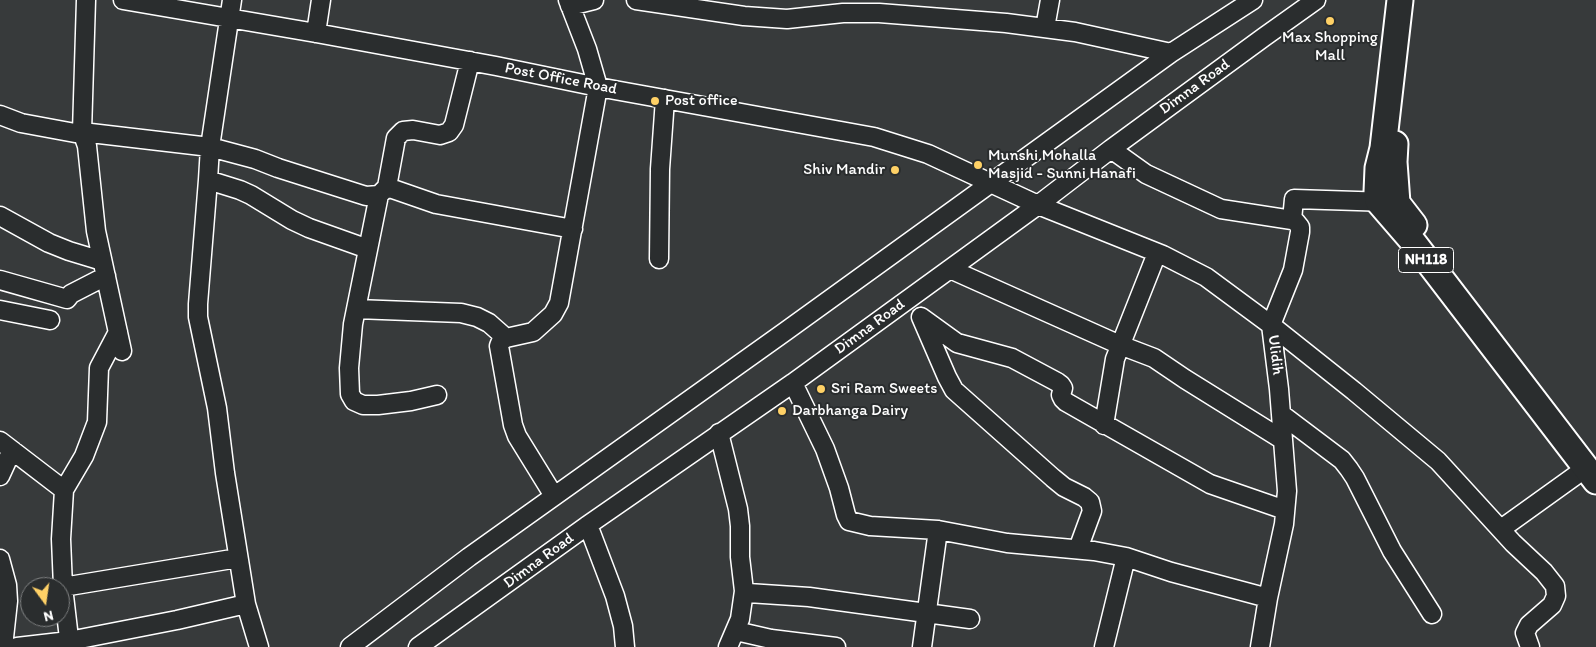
<!DOCTYPE html>
<style>
body{margin:0}
#map{position:relative;width:1596px;height:647px;overflow:hidden;background:#373a3b;font-family:Itim,sans-serif}
canvas{display:block}
.north{position:absolute;left:20px;top:577px;width:50px;height:50px;box-sizing:border-box;background:#2a2d2e;border:1px solid #7f8182;border-radius:50%;rotate:166deg;font-size:14px;font-weight:700;line-height:20px;text-align:center;color:#fff}
.north::after{content:'';display:block;margin:auto;width:18px;height:22px;background:#ffd166;clip-path:polygon(50% 0,100% 100%,50% 72%,0 100%)}
</style>
<div id="map">
<canvas width="1596" height="647"></canvas>
<div class="north">N</div>
</div>
<script>
const ctx = document.querySelector('canvas').getContext('2d');
ctx.lineJoin = 'round';
const toPath = rows => new Path2D(rows.map(r => 'M' + r).join(''));
function stroke(path, color, width, dash) { ctx.strokeStyle = color; ctx.lineWidth = width; ctx.lineCap = dash ? 'butt' : 'round'; ctx.setLineDash(dash || []); ctx.stroke(path); }
function drawText(font, color, halo, rows, align = 'center') {
  ctx.font = font + ' Itim,sans-serif'; ctx.lineWidth = 4; ctx.setLineDash([]); ctx.textBaseline = 'middle'; ctx.strokeStyle = halo; ctx.fillStyle = color; for (const [text, x, y, turn = 0] of rows) {
    ctx.save(); ctx.translate(x, y); ctx.rotate((+turn || 0) * Math.PI / 180); ctx.textAlign = isNaN(turn) ? turn : align; if (halo) ctx.strokeText(text, 0, 0); ctx.fillText(text, 0, 0); ctx.restore();
  }
}
const minor = toPath([
 [86,0,82,132,210,147,232,0],
 [123,0,316,33,496,66,598,87,874,137,928,154,1038,205,1163,255,1206,277,1271,325,1279,389,1287,491,1284,524,1268,598,1260,647],
 [636,0,744,16,787,19,843,13,879,13,1006,23,1075,32,1171,53],
 [570,6,594,0],
 [1045,28,1050,0],
 [316,33,321,0],
 [0,115,21,123,75,133,82,132,87,146,96,231,122,351],
 [1111,149,1146,174,1221,209,1292,220,1296,222,1300,227,1300,232,1293,270,1271,325,1354,391,1438,461,1513,543,1544,572,1555,586,1556,596,1552,605,1529,625,1525,633,1530,647],
 [208,180,240,190,251,195,292,220,309,228,368,249],
 [387,187,436,204,573,229],
 [379,195,353,324,349,368,350,394,354,401,363,405,378,405,411,401,437,395],
 [0,216,49,243,69,251,102,261],
 [1292,220,1294,199,1389,202],
 [659,259,660,169,665,99],
 [950,269,1120,345,1154,358,1185,379,1283,440],
 [0,280,67,299,71,294,106,276],
 [356,309,461,313,477,317,489,323,506,338],
 [0,310,50,320],
 [921,317,957,343,1012,358,1057,382,1061,385,1063,388,1061,395,1063,399,1066,402,1210,484,1285,510],
 [921,317,947,377,954,390,1053,478,1064,487,1084,497,1090,502,1092,511,1078,549],
 [793,383,825,449,839,488,846,515,849,521,870,526,938,530,1007,543,1094,551,1126,557,1171,572,1268,598],
 [1281,414,1342,460,1349,469,1355,478,1392,551,1432,614],
 [1104,425,1115,359,1157,253],
 [719,433,738,509,740,526,740,557,744,591,748,593,809,597,970,619],
 [0,441,64,490],
 [0,476,12,450],
 [554,496,517,436,513,425,499,346,501,341,506,338,533,332,553,314,559,303,598,87,587,49,568,0],
 [588,525,615,596,623,626,625,647],
 [1501,529,1586,468],
 [0,559,7,585,8,601,3,647],
 [63,587,61,539,64,490,84,456,97,422,99,368,118,332],
 [736,631,771,639,836,647],
 [17,647,69,641,177,620,246,604],
 [70,647,63,587,238,558],
 [259,647,246,604,225,473,217,408,198,317,198,304,208,180,210,147,255,159,278,168,366,196,379,195,387,187,396,138,403,131,413,130,440,135,449,132,454,125,470,61],
 [350,647,469,557,786,331,1171,53,1253,0],
 [418,647,588,525,793,383,1038,205,1111,149,1264,37,1316,0],
 [728,647,740,619,744,591],
 [922,647,938,530],
 [1104,647,1126,557]
]);
const highway = toPath([
 [1400,0,1383,148,1378,168,1377,192,1378,201,1410,238,1596,481],
 [1395,144,1394,162,1397,203,1414,225]
]);
stroke(minor, '#fff', 21);
stroke(highway, '#fff', 29);
stroke(minor, '#2a2d2e', 18);
stroke(highway, '#2a2d2e', 25);
for (const [x, y, r, color] of [
 [1330,21,5,"#ffd166"],
 [655,101,5,"#ffd166"],
 [978,165,5,"#ffd166"],
 [895,170,5,"#ffd166"],
 [821,389,5,"#ffd166"],
 [782,411,5,"#ffd166"]
]) { const dot = new Path2D(); dot.arc(x, y, r, 0, 2 * Math.PI); ctx.fillStyle = color; ctx.fill(dot); stroke(dot, '#2a2d2e', 2); }
for (const [x, y, w] of [
 [1426,260,55]
]) { const box = new Path2D(); box.roundRect(x - w / 2, y - 12.5, w, 25, 4); ctx.fillStyle = '#2a2d2e'; ctx.fill(box); stroke(box, '#fff', 1); }
drawText('bold 15px', '#fff', null, [
 ["NH118",1426,260]
]);
drawText('16px', '#fff', '#2a2d2e', [
 ["Max Shopping",1330,38,"center"],
 ["Mall",1330,56,"center"],
 ["Post office",665,101],
 ["Munshi Mohalla",988,156],
 ["Masjid - Sunni Hanafi",988,174],
 ["Shiv Mandir",885,170,"right"],
 ["Sri Ram Sweets",831,389],
 ["Darbhanga Dairy",792,411]
], 'left');
drawText('16px', '#fff', '#2a2d2e', [
 ["Post Office Road",561,79,11],
 ["Dimna Road",1195,87,-36],
 ["Dimna Road",870,327,-36],
 ["Ulidih",1275,355,83],
 ["Dimna Road",539,561,-36]
]);
</script>
